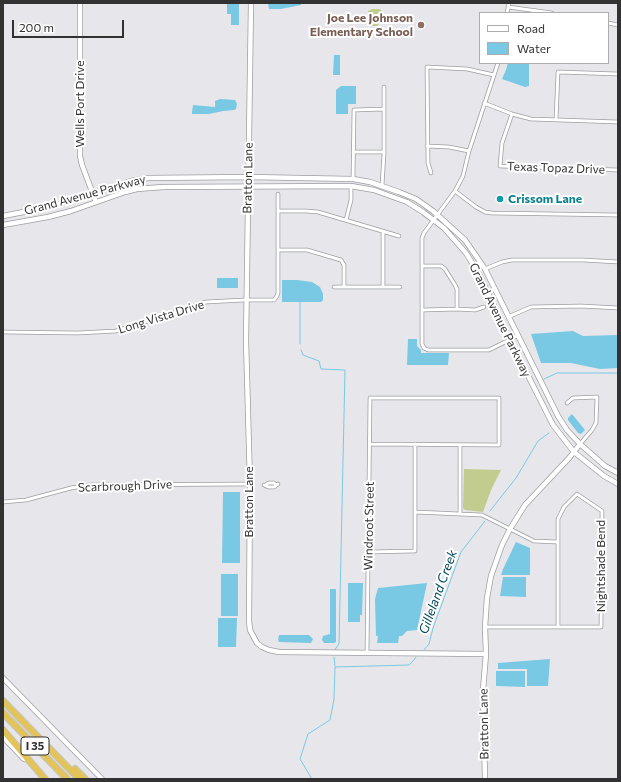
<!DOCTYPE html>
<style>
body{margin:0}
#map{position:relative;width:621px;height:782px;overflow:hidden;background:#e7e7eb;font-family:Commissioner,sans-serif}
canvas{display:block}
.frame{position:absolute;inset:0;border:4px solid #323233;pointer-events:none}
.legend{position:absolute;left:479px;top:12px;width:130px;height:52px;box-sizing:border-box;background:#fff;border:1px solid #adadad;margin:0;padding:5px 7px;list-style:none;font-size:12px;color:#323233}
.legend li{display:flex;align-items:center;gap:8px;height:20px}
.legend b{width:20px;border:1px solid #adadad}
.scale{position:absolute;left:12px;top:20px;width:112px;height:18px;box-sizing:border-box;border:2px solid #323233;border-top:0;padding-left:5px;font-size:12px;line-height:14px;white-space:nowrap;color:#323233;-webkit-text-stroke:3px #fff;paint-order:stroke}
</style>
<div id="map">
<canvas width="621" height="782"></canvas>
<div class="frame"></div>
<ul class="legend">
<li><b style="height:5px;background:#fff"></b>Road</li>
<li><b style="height:11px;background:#79c8e4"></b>Water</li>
</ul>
<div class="scale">200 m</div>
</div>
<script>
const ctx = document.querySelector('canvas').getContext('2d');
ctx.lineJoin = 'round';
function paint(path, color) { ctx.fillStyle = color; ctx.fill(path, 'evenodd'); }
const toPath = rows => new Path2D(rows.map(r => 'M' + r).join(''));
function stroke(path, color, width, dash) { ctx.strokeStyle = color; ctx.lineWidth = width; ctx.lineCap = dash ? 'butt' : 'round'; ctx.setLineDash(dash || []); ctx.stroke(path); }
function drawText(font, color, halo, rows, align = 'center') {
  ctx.font = font + ' Commissioner,sans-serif'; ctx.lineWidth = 4; ctx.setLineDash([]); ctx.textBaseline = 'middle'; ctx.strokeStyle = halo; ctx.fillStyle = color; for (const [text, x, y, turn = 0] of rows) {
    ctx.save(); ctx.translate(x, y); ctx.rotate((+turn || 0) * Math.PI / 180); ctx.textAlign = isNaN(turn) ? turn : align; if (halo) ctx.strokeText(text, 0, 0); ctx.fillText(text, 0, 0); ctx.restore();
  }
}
paint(toPath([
 [372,9,380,9,383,13,383,21,377,26,373,26,368,22,368,11],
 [464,469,501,470,491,490,483,512,465,510,463,508]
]), '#c2cc8e');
paint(toPath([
 [227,3,239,3,239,25,231,25,231,14,227,14],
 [268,3,301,3,301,5,281,9,269,9],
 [334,55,340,55,340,75,333,75],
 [508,63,529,63,529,86,525,87,502,79,506,70],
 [341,86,356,86,356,104,348,104,348,114,336,114,336,90],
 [220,99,235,100,237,104,236,109,234,110,223,111,209,114,192,114,192,112,193,105,215,107,215,101],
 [217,278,238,278,238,288,217,288],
 [282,280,297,280,312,282,320,287,323,294,323,300,321,302,282,302],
 [573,331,583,336,618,335,618,368,600,369,571,363,541,363,531,334],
 [408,339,417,339,417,346,421,350,421,353,449,353,448,365,407,365],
 [572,414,585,430,581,434,578,433,568,420,568,418],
 [223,492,240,492,240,563,222,563],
 [516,542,530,548,530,575,501,575,503,569],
 [221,574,238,574,238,616,221,616],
 [503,577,526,577,526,597,500,596],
 [348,583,363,583,362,615,360,615,360,622,348,622],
 [427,583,417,630,407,631,402,636,399,636,398,643,377,643,378,636,376,636,375,599,378,588],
 [330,589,336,589,336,642,334,643,324,643,322,640,323,636,330,634],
 [218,618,237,618,236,647,218,647],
 [279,635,309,635,313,639,311,643,279,642,278,640],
 [550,659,548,686,527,686,527,669,498,669,498,663],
 [496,671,525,671,525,687,496,686]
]), '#79c8e4');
stroke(toPath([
 [300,302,300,344],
 [301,350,303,355,319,361,321,369,345,370,339,644,336,648,335,650],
 [544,379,557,373,618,373],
 [490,511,516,478,538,441,549,433],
 [424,650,429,644,433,628,461,552,485,521],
 [334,657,335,666],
 [312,779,300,759,308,734,330,720,334,699,335,667,409,665,414,660,416,657]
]), '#79c8e4', 1);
const street = toPath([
 [508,7,552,13],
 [507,13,509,3],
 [608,23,618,25],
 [498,63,469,151,463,176,455,191,424,233,422,238,422,344,424,348,428,350,489,350,517,336],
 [384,87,384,109],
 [484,103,512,114,531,119,618,122],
 [512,114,502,143,500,166,618,170],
 [556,120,558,72,618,74],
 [427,146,449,147,469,151],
 [353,152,384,152],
 [431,173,428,163,427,67,467,69,494,75],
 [353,179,354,110,384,109,384,154,382,185],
 [455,191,476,207,485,212,492,213,618,215],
 [279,211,306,211,318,212,399,236],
 [346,220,351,200,351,186],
 [383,232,383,287],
 [278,250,307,250,341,260,344,265,344,287],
 [422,266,441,266,445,269,455,285,457,289,457,309],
 [485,269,502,262,512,260,583,260,618,262],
 [334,287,400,287],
 [423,310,457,309,475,310,484,307],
 [508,317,531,307,581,306,618,308],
 [3,332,78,333,116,331,206,302,244,300,274,300,277,296,278,293,278,194],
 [567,403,573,398,597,397,596,423,592,430,580,444],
 [460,445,460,514],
 [264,485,268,487,274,487,278,484],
 [266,485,268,483,274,483,276,485],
 [3,502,26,500,71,488,90,485,250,484],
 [415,512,482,515,534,541,557,542],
 [369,552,415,551,415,444],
 [485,627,601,627,602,511,577,494,564,507,558,519,558,627],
 [367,653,370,398,499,398,499,445,370,444]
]);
const secondary = toPath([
 [80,3,80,156,82,165,96,202],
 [251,3,246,340,250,484,249,621,250,630,257,643,262,647,269,650,279,652,486,654,483,690,485,779],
 [3,216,49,207,131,181,148,178,249,177,353,179,370,182,399,192,416,199,433,211,465,240,485,269,558,416,567,430,580,444,605,466,618,473],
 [3,225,48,217,71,211,125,192,137,189,163,187,351,186,374,190,407,202,423,212,444,228,466,253,480,276,510,340,553,425,574,452,604,476,618,484],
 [486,654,485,627,487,598,491,576,502,545,510,529,525,505,570,457,580,444],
 [3,678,102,779],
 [3,737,24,759]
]);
const highway = toPath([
 [3,701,79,779],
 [3,713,67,779],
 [3,730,45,779],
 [75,769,85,779]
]);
stroke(street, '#9d9ea2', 4.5);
stroke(secondary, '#9d9ea2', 6);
stroke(highway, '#c6c6c6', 8);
stroke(street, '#fff', 3);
stroke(secondary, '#fff', 4.5);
stroke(highway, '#e3c45a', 6);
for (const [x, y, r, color] of [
 [421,25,4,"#8d6e63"],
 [500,199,4,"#0f9aa8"]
]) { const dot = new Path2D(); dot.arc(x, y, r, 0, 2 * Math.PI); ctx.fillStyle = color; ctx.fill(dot); stroke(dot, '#fff', 1.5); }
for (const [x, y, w] of [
 [35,746,28]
]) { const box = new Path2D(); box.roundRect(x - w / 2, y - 9, w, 18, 3); ctx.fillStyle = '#fff'; ctx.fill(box); stroke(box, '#323233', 1); }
drawText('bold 11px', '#323233', null, [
 ["I 35",35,746]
]);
drawText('bold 12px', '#785e54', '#fff', [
 ["Joe Lee Johnson",413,18],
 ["Elementary School",413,32]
], 'right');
drawText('12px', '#323233', '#fff', [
 ["Wells Port Drive",80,104,-90],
 ["Texas Topaz Drive",556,168,2],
 ["Bratton Lane",248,178,-89],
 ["Grand Avenue Parkway",85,195,-15],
 ["Long Vista Drive",161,317,-17],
 ["Grand Avenue Parkway",500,320,64],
 ["Scarbrough Drive",125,486,-2],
 ["Bratton Lane",249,502,-90],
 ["Windroot Street",369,526,-89],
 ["Nightshade Bend",601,566,-90],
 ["Bratton Lane",484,724,-91]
]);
drawText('bold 12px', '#0d838f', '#fff', [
 ["Crissom Lane",508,199]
], 'left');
drawText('italic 13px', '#00485b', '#fff', [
 ["Gilleland Creek",438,592,-70]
]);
</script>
